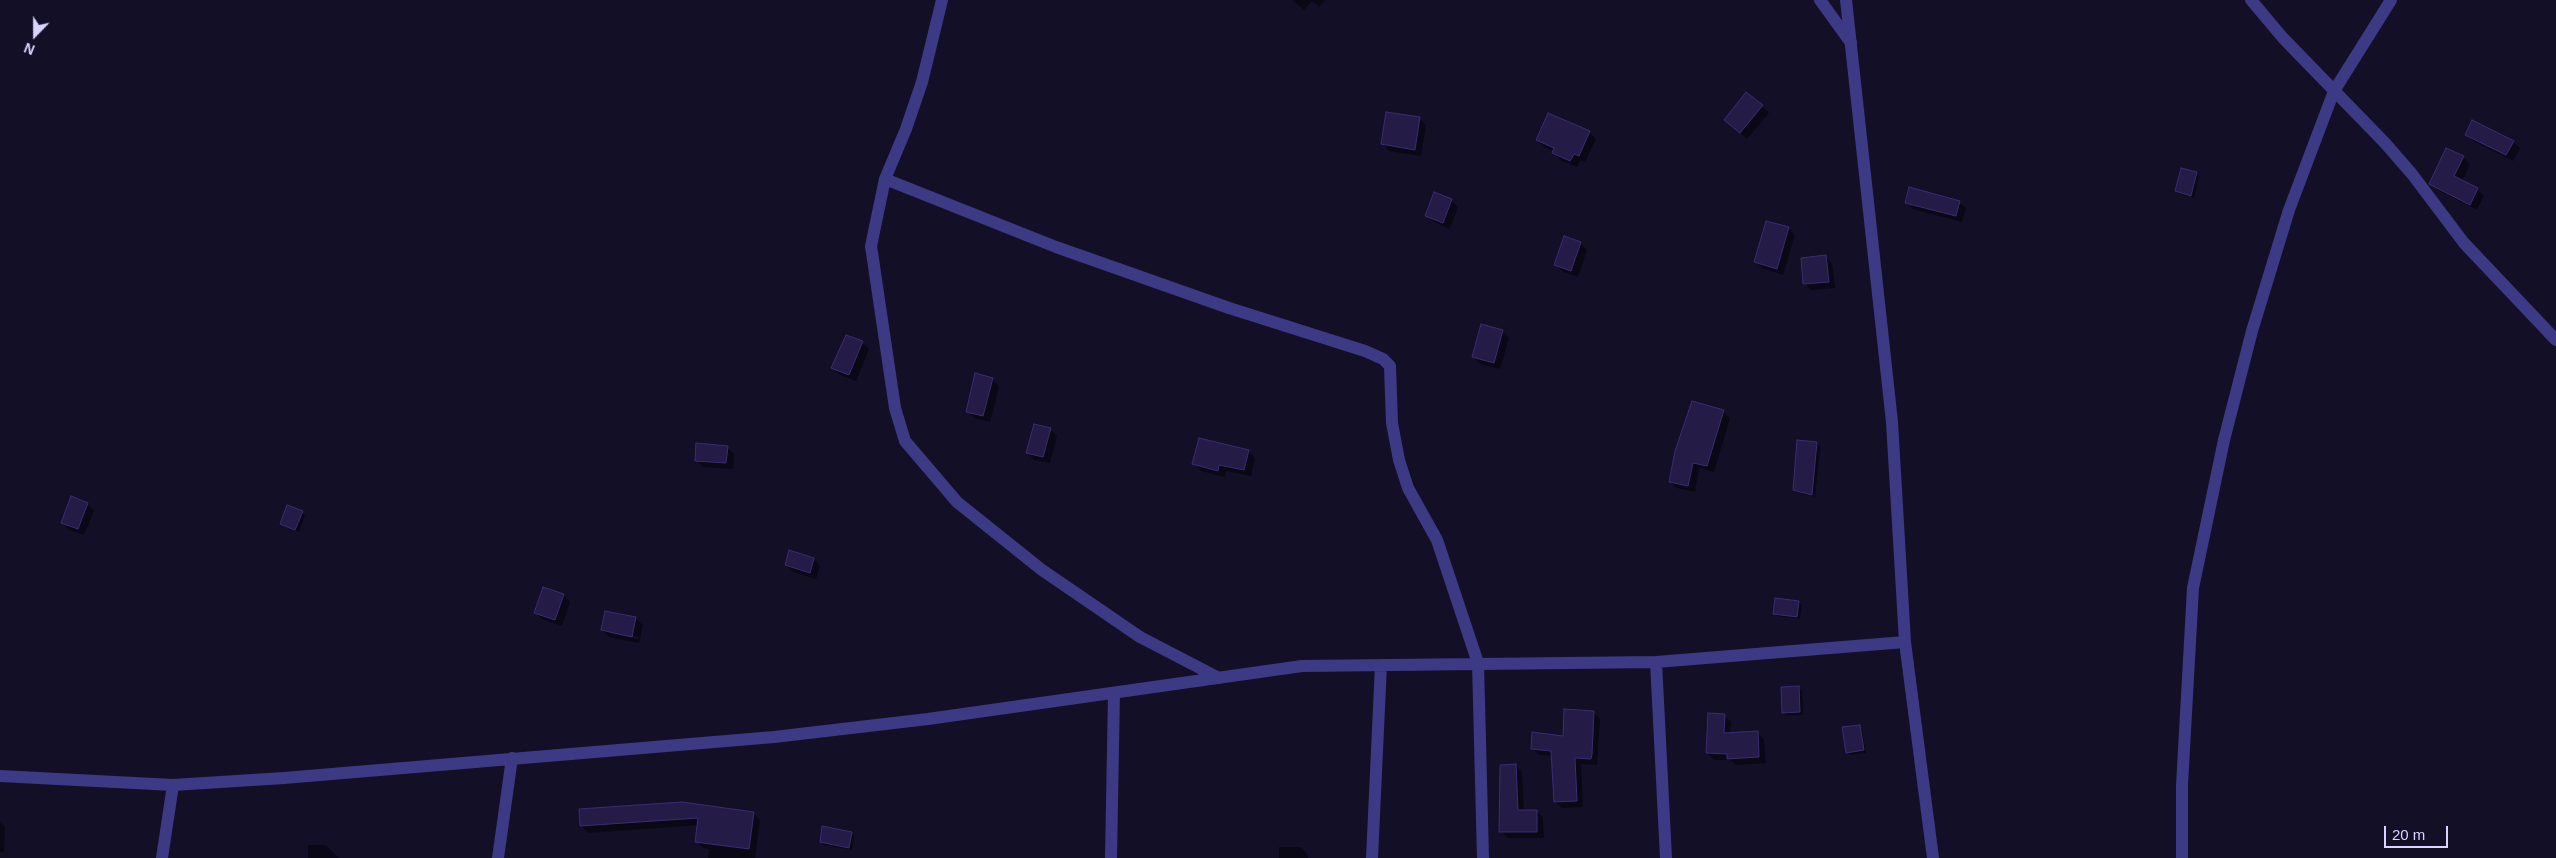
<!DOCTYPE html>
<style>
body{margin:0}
#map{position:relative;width:2556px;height:858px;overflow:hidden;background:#130f26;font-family:Helvetica,sans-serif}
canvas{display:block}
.north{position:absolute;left:10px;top:10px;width:50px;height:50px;-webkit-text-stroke:4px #130f26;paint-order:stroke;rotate:202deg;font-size:14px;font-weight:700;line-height:20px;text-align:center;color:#d9d4ff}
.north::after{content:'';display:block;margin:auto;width:18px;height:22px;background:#d9d4ff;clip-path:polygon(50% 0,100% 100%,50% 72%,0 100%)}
.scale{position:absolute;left:2384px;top:826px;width:64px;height:22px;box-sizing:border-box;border:2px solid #d9d4ff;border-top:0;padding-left:6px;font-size:15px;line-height:18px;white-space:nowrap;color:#d9d4ff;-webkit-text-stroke:4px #130f26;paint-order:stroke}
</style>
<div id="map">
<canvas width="2556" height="858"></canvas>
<div class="north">N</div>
<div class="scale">20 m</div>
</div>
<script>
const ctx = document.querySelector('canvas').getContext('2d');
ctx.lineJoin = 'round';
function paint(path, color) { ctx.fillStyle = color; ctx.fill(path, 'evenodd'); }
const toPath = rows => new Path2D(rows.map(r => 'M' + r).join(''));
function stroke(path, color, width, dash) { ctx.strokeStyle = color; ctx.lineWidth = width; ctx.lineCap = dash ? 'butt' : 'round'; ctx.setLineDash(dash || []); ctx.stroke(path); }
paint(toPath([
 [1292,0,1325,0,1319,7,1312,1,1304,10],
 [1762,106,1769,113,1747,139,1725,120],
 [1419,118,1426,125,1421,156,1389,151,1383,144],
 [1589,132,1596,139,1585,162,1581,160,1577,167,1560,160,1554,151,1544,147,1537,140],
 [2466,135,2513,142,2520,148,2513,161,2473,141],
 [2463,157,2470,164,2462,181,2477,189,2484,196,2477,210,2438,190,2431,183],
 [2196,173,2199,176,2194,198,2180,194,2176,191],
 [1451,200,1458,207,1450,229,1434,222,1427,216],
 [1906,202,1959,202,1966,208,1962,222,1913,209],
 [1788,228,1795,235,1783,275,1762,268,1756,262],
 [1580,243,1587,250,1578,277,1563,272,1556,265],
 [1826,257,1832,263,1835,288,1811,290,1805,284],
 [1502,331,1509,338,1500,369,1480,364,1473,357],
 [862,343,869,349,856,381,840,375,833,368],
 [992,379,999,386,990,422,974,418,967,411],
 [1723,412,1730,418,1714,472,1699,468,1695,492,1677,488,1670,482],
 [1050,429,1057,436,1050,463,1034,460,1028,453],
 [1817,444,1820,447,1815,497,1797,492,1794,489],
 [727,447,734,454,733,469,703,467,696,460],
 [1248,451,1255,458,1251,476,1226,471,1225,477,1201,471,1194,464],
 [87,504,94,511,84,535,69,530,62,523],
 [302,512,305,515,299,532,281,523],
 [814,559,820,566,816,579,793,572,786,565],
 [564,595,570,602,562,626,542,619,535,612],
 [1799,602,1802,605,1800,619,1777,616,1774,613],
 [606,613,636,619,643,625,639,643,609,637,602,630],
 [609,631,639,637,638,639,609,633],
 [1799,688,1802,691,1803,715,1786,715,1783,712],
 [1593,712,1600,719,1597,765,1581,764,1583,807,1562,808,1555,802,1553,756,1539,755,1532,748,1564,737],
 [1724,715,1731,722,1730,734,1757,733,1764,739,1766,763,1736,765,1731,760,1714,760,1707,753],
 [1859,726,1862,729,1866,753,1850,755,1847,752],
 [1515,765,1522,772,1524,811,1537,811,1543,818,1544,838,1508,838,1501,831],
 [753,813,760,820,755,858,708,858,709,849,703,848,697,841,699,825,588,833,582,826],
 [0,822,5,827,4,852,0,852],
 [851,833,854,836,852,850,824,845,821,842],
 [308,845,326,845,339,858,308,858],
 [1279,847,1301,847,1307,854,1308,858,1279,858]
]), '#0007');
const building = toPath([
 [1746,92,1763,105,1740,133,1724,120,1746,92],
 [1386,112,1420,117,1415,150,1381,144,1386,112],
 [1548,113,1590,131,1579,156,1574,154,1570,161,1552,153,1554,148,1536,140,1548,113],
 [2472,120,2514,141,2506,155,2465,135,2472,120],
 [2446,148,2464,156,2454,176,2478,188,2470,205,2429,184,2446,148],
 [2181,168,2197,172,2191,196,2175,191,2181,168],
 [1909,187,1960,201,1956,216,1905,203,1909,187],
 [1434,192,1452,199,1443,223,1425,216,1434,192],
 [1766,221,1789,227,1777,269,1754,262,1766,221],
 [1564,236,1581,242,1571,271,1554,265,1564,236],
 [1826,255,1829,282,1803,284,1801,258,1826,255],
 [1481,324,1503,330,1494,363,1472,357,1481,324],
 [846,335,863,341,849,375,831,368,846,335],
 [975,373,993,378,983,416,966,412,975,373],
 [1692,401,1724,410,1707,466,1693,463,1688,486,1669,482,1675,451,1692,401],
 [1034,424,1051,428,1043,457,1026,453,1034,424],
 [1199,438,1249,450,1244,470,1219,465,1218,471,1192,464,1199,438],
 [1797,440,1817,442,1812,495,1793,490,1797,440],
 [696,443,728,446,726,463,695,461,696,443],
 [71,496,88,503,78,529,61,523,71,496],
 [287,505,303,511,295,530,280,524,287,505],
 [789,550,814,558,810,573,785,565,789,550],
 [543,587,564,594,555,620,534,613,543,587],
 [1775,598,1799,601,1797,617,1773,614,1775,598],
 [605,611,636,617,632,637,601,630,605,611],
 [1799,686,1800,712,1782,713,1781,687,1799,686],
 [1564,709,1594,711,1592,754,1591,759,1575,758,1577,801,1554,802,1551,751,1531,749,1532,732,1563,736,1564,709],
 [1708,713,1725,714,1724,733,1758,731,1759,757,1727,759,1727,754,1706,753,1708,713],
 [1860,725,1864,750,1846,753,1842,727,1860,725],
 [1516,764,1518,810,1537,810,1537,832,1499,832,1500,765,1516,764],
 [682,802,754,812,749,849,695,842,698,818,580,826,579,809,682,802],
 [822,826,852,832,849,848,820,842,822,826]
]);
paint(building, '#241b47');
stroke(building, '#3b2d73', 1);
stroke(toPath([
 [942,0,922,82,906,129,885,179,871,246,895,408,905,441,957,502,1042,570,1140,637,1219,678],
 [1820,0,1851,43],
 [2251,0,2283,38,2385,143,2412,174,2464,243,2556,340],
 [885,179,1056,247,1229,308,1365,351,1383,359,1390,366,1392,423,1399,460,1408,488,1437,540,1478,663,1483,858],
 [1656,662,1666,858],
 [0,776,173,785,284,778,774,737,928,719,1302,666,1656,662,1905,642],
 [162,858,173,785],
 [498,858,512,758],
 [1111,858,1114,693],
 [1372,858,1381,665],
 [2182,858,2182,785,2193,588,2224,440,2252,331,2289,210,2334,91,2391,0]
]), '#3d3a85', 12);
stroke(toPath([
 [1846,0,1892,422,1905,642,1933,858]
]), '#3d3a85', 12);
</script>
